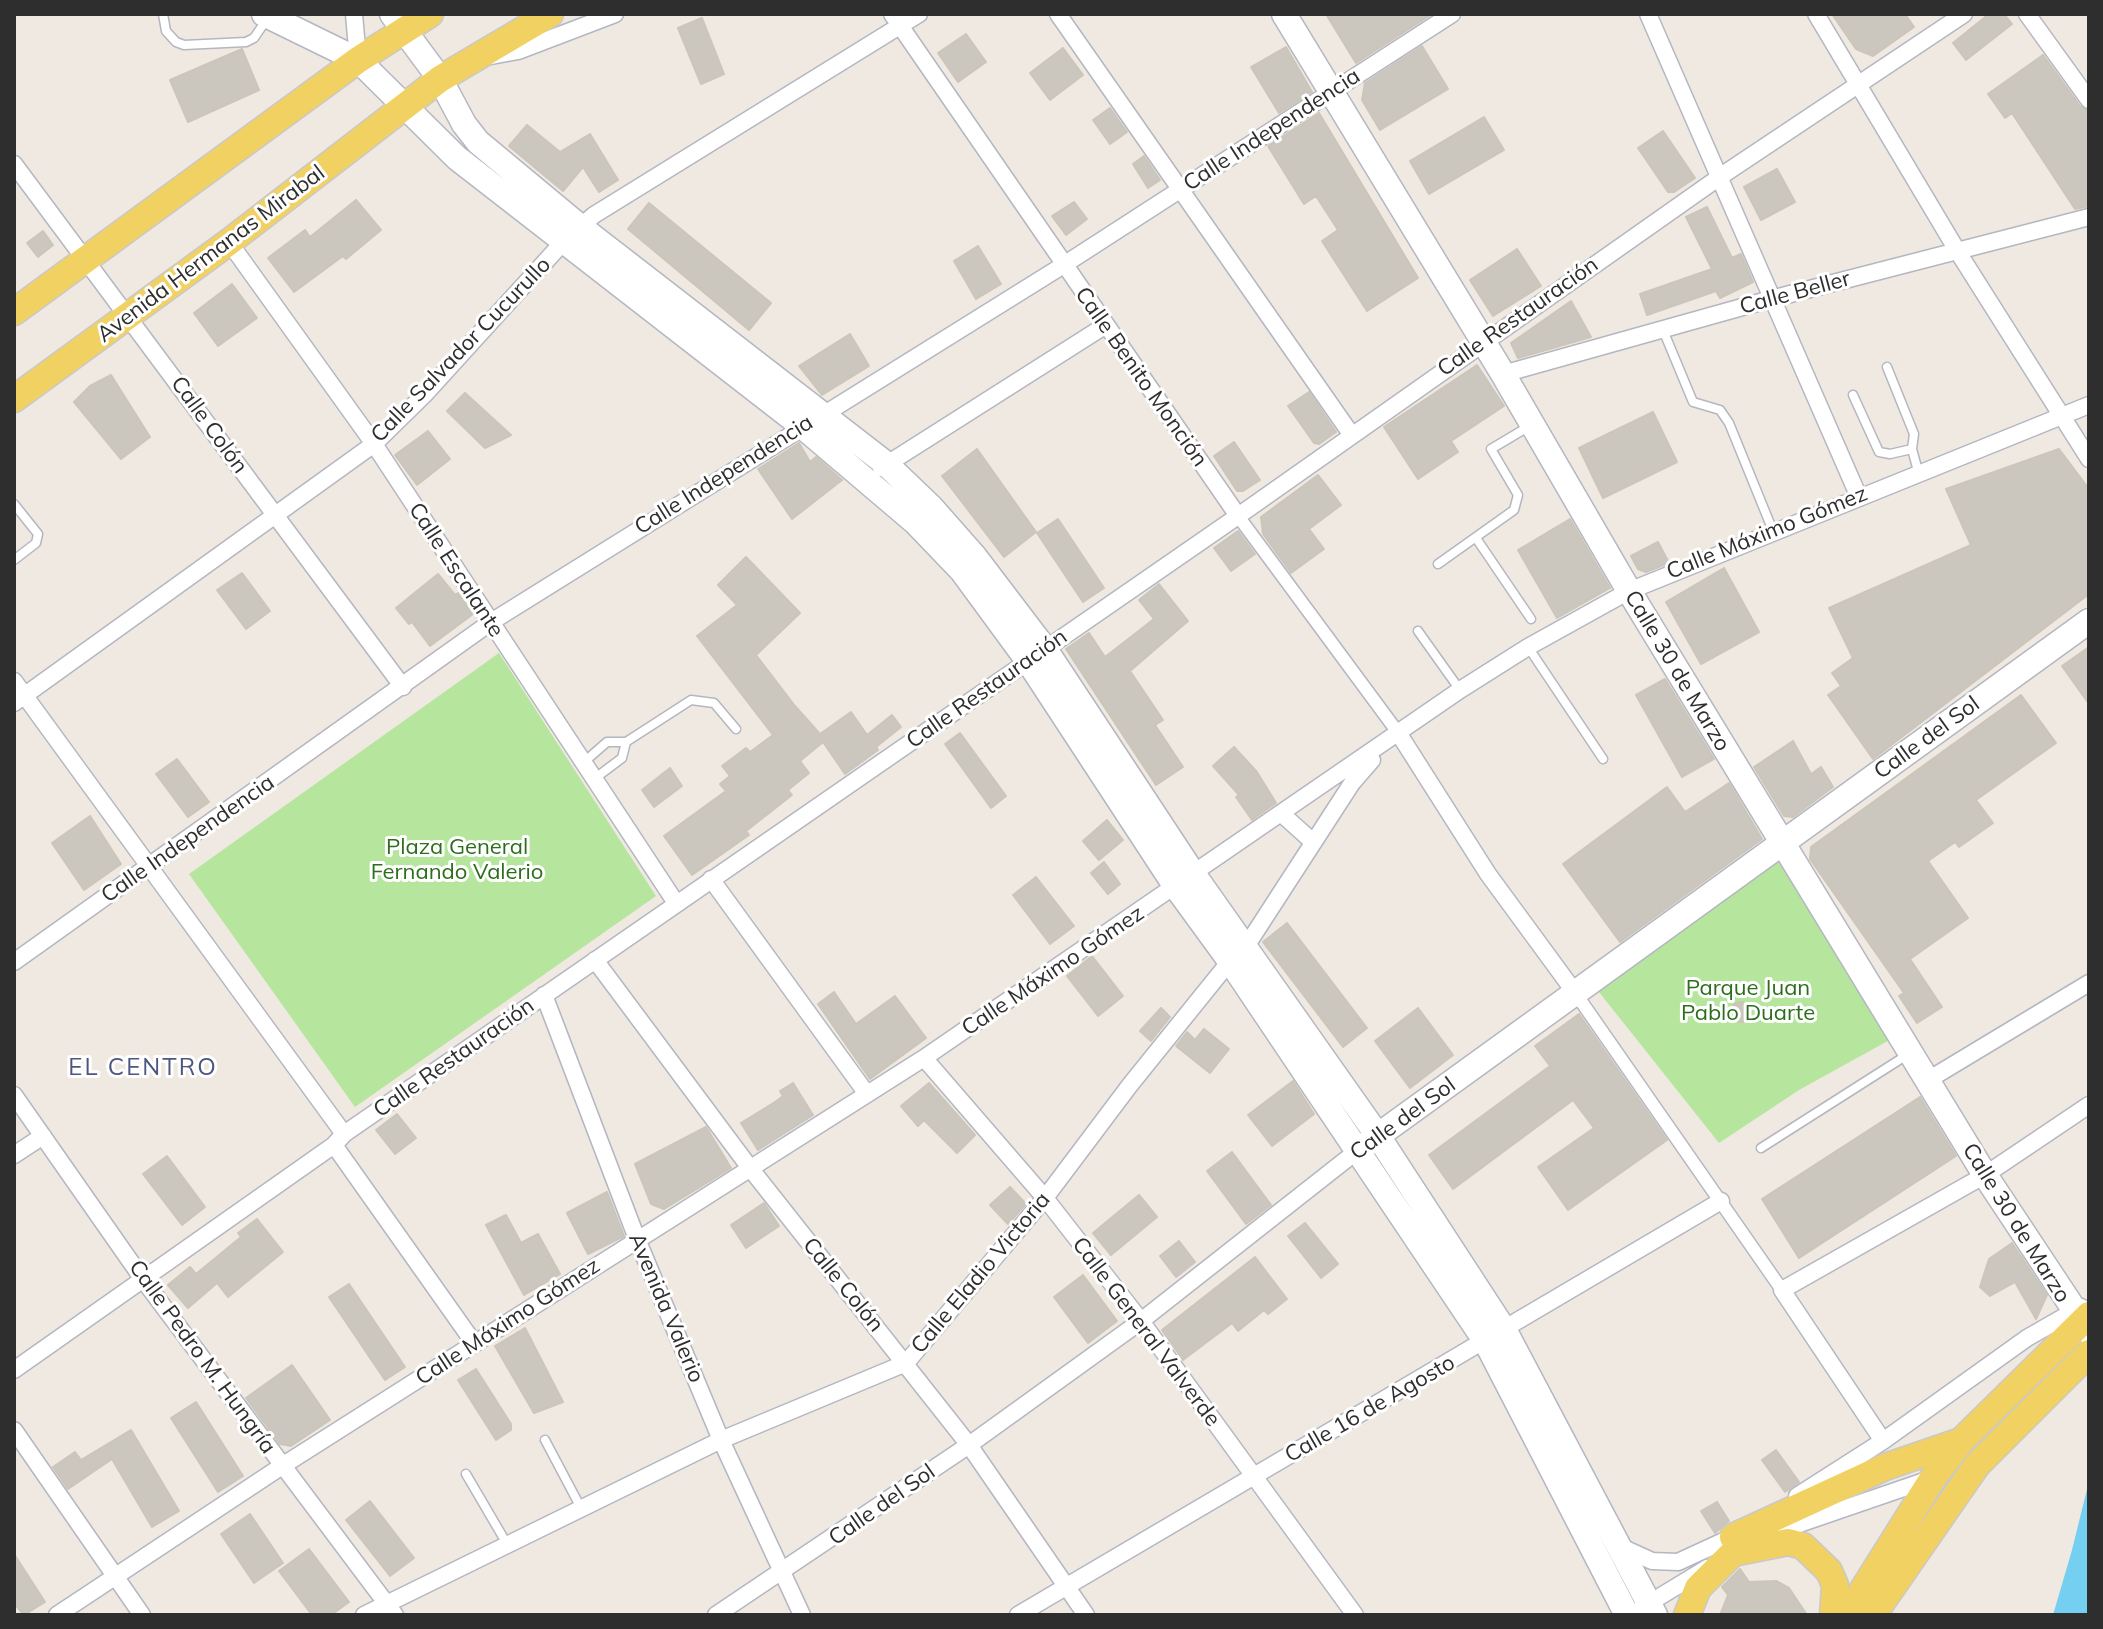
<!DOCTYPE html>
<meta charset="utf-8">
<style>
body{margin:0}
#map{position:relative;width:2103px;height:1629px;overflow:hidden;background:#efe9e1;font-family:Mulish,sans-serif}
canvas{display:block}
.frame{position:absolute;inset:0;border:16px solid #2e2e2e;pointer-events:none}
</style>
<div id="map">
<canvas width="2103" height="1629"></canvas>
<div class="frame"></div>
</div>
<script>
const ctx = document.querySelector('canvas').getContext('2d');
ctx.lineJoin = 'round';
function paint(path, color) { ctx.fillStyle = color; ctx.fill(path, 'evenodd'); }
const toPath = rows => new Path2D(rows.map(r => 'M' + r).join(''));
function stroke(path, color, width, dash) { ctx.strokeStyle = color; ctx.lineWidth = width; ctx.lineCap = dash ? 'butt' : 'round'; ctx.setLineDash(dash || []); ctx.stroke(path); }
function drawText(font, color, halo, rows, align = 'center') {
  ctx.font = font + ' Mulish,sans-serif'; ctx.lineWidth = 6; ctx.setLineDash([]); ctx.textBaseline = 'middle'; ctx.strokeStyle = halo; ctx.fillStyle = color; for (const [text, x, y, turn = 0] of rows) {
    ctx.save(); ctx.translate(x, y); ctx.rotate((+turn || 0) * Math.PI / 180); ctx.textAlign = isNaN(turn) ? turn : align; if (halo) ctx.strokeText(text, 0, 0); ctx.fillText(text, 0, 0); ctx.restore();
  }
}
paint(toPath([
 [499,653,656,896,355,1107,189,874],
 [1764,861,1784,863,1895,1037,1799,1090,1719,1143,1595,987]
]), '#b6e59e');
paint(toPath([
 [2089,1481,2089,1615,2053,1615,2072,1550]
]), '#75cff0');
const building = toPath([
 [1326,14,1432,14,1356,63,1326,14],
 [1832,14,1905,14,1914,27,1873,56,1856,49,1832,14],
 [1989,14,2004,14,2012,24,1966,60,1953,43,1989,14],
 [702,18,724,74,701,84,678,28,702,18],
 [966,34,986,62,958,82,938,53,966,34],
 [1422,46,1448,89,1380,130,1362,100,1365,83,1422,46],
 [1286,47,1312,92,1279,113,1251,67,1286,47],
 [1063,48,1083,75,1050,100,1030,73,1063,48],
 [242,49,259,90,188,122,170,80,242,49],
 [2043,55,2080,106,2089,111,2089,206,2075,209,2012,113,2005,118,1988,94,2043,55],
 [1110,108,1127,132,1110,144,1093,120,1110,108],
 [1319,113,1418,278,1367,311,1322,241,1338,230,1316,196,1304,204,1268,146,1319,113],
 [1484,117,1504,150,1429,194,1410,161,1484,117],
 [527,125,560,152,590,134,618,180,599,192,583,167,563,191,509,146,527,125],
 [1663,131,1695,178,1674,192,1668,192,1638,148,1663,131],
 [1144,156,1160,180,1148,188,1133,164,1144,156],
 [1777,169,1795,202,1761,220,1744,187,1777,169],
 [356,200,381,230,346,259,343,256,294,292,268,258,305,230,310,237,356,200],
 [1074,202,1087,219,1066,235,1052,216,1074,202],
 [649,203,771,303,749,330,628,229,649,203],
 [1707,207,1732,258,1741,254,1753,282,1720,298,1716,291,1647,315,1640,294,1712,269,1686,217,1707,207],
 [43,231,53,245,38,257,27,243,43,231],
 [978,246,1001,284,976,299,954,261,978,246],
 [1517,249,1541,286,1493,316,1470,280,1517,249],
 [232,284,257,318,218,346,194,313,232,284],
 [1571,301,1591,337,1518,358,1511,343,1571,301],
 [850,334,869,366,822,395,799,366,850,334],
 [1477,365,1504,406,1451,441,1458,452,1418,479,1384,427,1477,365],
 [111,375,150,437,121,459,74,402,90,386,111,375],
 [1309,392,1336,432,1319,444,1314,443,1288,406,1309,392],
 [465,393,511,435,485,448,447,411,465,393],
 [1653,412,1677,462,1603,498,1579,448,1653,412],
 [428,431,450,459,417,485,395,455,428,431],
 [1234,442,1260,480,1243,491,1237,491,1214,456,1234,442],
 [799,443,810,462,816,457,842,480,792,519,758,469,799,443],
 [977,449,1036,532,1004,557,942,476,977,449],
 [2059,449,2089,489,2089,594,1873,759,1828,695,1841,686,1832,673,1853,658,1829,608,1971,545,1946,489,2059,449],
 [1318,475,1341,505,1309,529,1324,549,1291,573,1263,534,1261,517,1318,475],
 [1058,519,1104,588,1083,602,1037,533,1058,519],
 [1570,519,1610,588,1557,618,1518,550,1570,519],
 [1238,531,1255,554,1231,571,1214,548,1238,531],
 [1658,542,1669,563,1646,572,1638,569,1631,556,1658,542],
 [746,557,800,613,756,655,795,706,820,734,851,712,867,735,892,715,901,727,876,747,878,750,845,774,823,742,800,761,809,773,788,790,792,795,746,831,749,835,692,875,664,836,726,791,720,784,730,776,722,766,746,748,750,752,773,735,697,636,737,605,718,585,746,557],
 [1724,568,1759,632,1701,664,1666,602,1724,568],
 [242,573,270,611,246,629,217,590,242,573],
 [438,574,455,595,458,593,473,614,430,646,412,622,409,624,396,608,438,574],
 [1159,584,1188,621,1130,671,1163,720,1155,725,1183,767,1156,785,1066,649,1089,633,1105,657,1154,619,1139,600,1159,584],
 [2089,647,2089,704,2062,666,2089,647],
 [1665,679,1714,759,1682,777,1636,695,1665,679],
 [2021,695,2056,743,1976,800,1993,823,1959,847,1955,842,1928,861,1968,918,1910,959,1942,1007,1917,1023,1899,996,1904,993,1810,859,1811,847,2021,695],
 [960,733,1006,796,991,808,945,744,960,733],
 [1793,741,1811,774,1821,767,1833,787,1793,817,1784,816,1754,767,1793,741],
 [1234,747,1257,772,1276,803,1252,820,1236,797,1239,795,1213,766,1234,747],
 [177,759,209,802,188,817,156,774,177,759],
 [670,768,682,786,654,807,642,790,670,768],
 [1729,783,1762,839,1620,942,1563,864,1667,787,1685,812,1729,783],
 [90,816,121,864,84,890,52,843,90,816],
 [1107,820,1123,840,1099,860,1083,841,1107,820],
 [1104,862,1120,884,1108,894,1091,873,1104,862],
 [1036,877,1074,926,1050,944,1013,895,1036,877],
 [1287,923,1367,1028,1343,1047,1263,942,1287,923],
 [1092,956,1123,996,1098,1016,1067,976,1092,956],
 [834,992,856,1024,895,996,926,1038,870,1079,818,1004,834,992],
 '1731 1012a10 10 0 1 1 20 0a10 10 0 1 1-20 0Z',
 [1161,1008,1170,1017,1151,1041,1140,1031,1161,1008],
 [1418,1008,1453,1055,1410,1088,1375,1041,1418,1008],
 [1579,1014,1667,1140,1568,1210,1538,1167,1594,1128,1573,1100,1453,1189,1429,1155,1550,1066,1535,1046,1579,1014],
 [1204,1029,1229,1049,1210,1073,1176,1046,1187,1032,1195,1040,1204,1029],
 [1293,1081,1314,1114,1272,1146,1248,1115,1293,1081],
 [793,1083,813,1115,758,1150,741,1123,775,1102,783,1096,780,1091,793,1083],
 [929,1083,975,1135,957,1153,924,1120,918,1126,901,1106,929,1083],
 [1920,1097,1956,1156,1799,1258,1762,1199,1920,1097],
 [397,1114,416,1138,395,1154,376,1130,397,1114],
 [706,1127,731,1168,664,1209,651,1204,635,1164,706,1127],
 [1232,1152,1271,1205,1246,1224,1207,1171,1232,1152],
 [167,1156,205,1207,182,1225,143,1174,167,1156],
 [1010,1187,1026,1204,1008,1224,990,1205,1010,1187],
 [607,1192,624,1236,588,1254,567,1213,607,1192],
 [1139,1195,1157,1217,1111,1255,1093,1233,1139,1195],
 [764,1203,779,1226,746,1248,731,1225,764,1203],
 [506,1215,521,1243,538,1234,560,1274,524,1295,486,1225,506,1215],
 [257,1219,283,1252,228,1297,217,1283,188,1308,168,1285,190,1267,196,1274,241,1237,238,1233,257,1219],
 [1305,1223,1338,1264,1321,1278,1288,1236,1305,1223],
 [1179,1241,1195,1262,1176,1277,1160,1256,1179,1241],
 [2012,1243,2047,1295,2036,1319,2015,1282,1990,1296,1980,1287,1989,1259,2012,1243],
 [1255,1257,1287,1299,1268,1314,1264,1310,1238,1331,1232,1323,1183,1360,1162,1330,1255,1257],
 [1083,1275,1117,1321,1088,1343,1054,1297,1083,1275],
 [349,1284,405,1367,385,1380,329,1297,349,1284],
 [525,1328,563,1402,534,1413,495,1346,525,1328],
 [292,1365,330,1420,291,1446,280,1444,246,1398,292,1365],
 [476,1369,511,1424,511,1430,496,1440,458,1380,476,1369],
 [196,1402,243,1476,218,1492,171,1418,196,1402],
 [131,1430,179,1511,152,1527,112,1459,68,1489,53,1467,75,1452,81,1460,131,1430],
 [1776,1450,1799,1482,1785,1492,1762,1460,1776,1450],
 [370,1501,414,1558,390,1576,346,1520,370,1501],
 [1717,1502,1729,1521,1715,1533,1701,1511,1717,1502],
 [250,1514,283,1563,254,1583,221,1534,250,1514],
 [309,1549,349,1602,331,1615,312,1615,279,1571,309,1549],
 [14,1554,45,1602,24,1615,14,1603,14,1554],
 [1740,1569,1749,1582,1776,1581,1789,1588,1807,1615,1720,1615,1728,1595,1722,1587,1740,1569]
]);
paint(building, '#cbc7bf');
stroke(building, '#cbc5ba', 2);
const service = toPath([
 [163,14,166,31,176,42,184,45,246,42,254,38,267,19],
 [1663,330,1693,402,1720,410,1729,423,1773,531],
 [1887,367,1914,434,1912,449,1918,471],
 [1853,395,1879,452,1890,454,1912,449],
 [14,504,38,534,36,543,14,560],
 [1476,538,1531,619],
 [1438,564,1514,510,1518,495,1491,449,1528,427],
 [1418,631,1460,690],
 [1528,647,1603,759],
 [584,762,607,742,626,742,691,700,714,703,736,729],
 [594,779,622,758,626,742],
 [1761,1148,1907,1055],
 [545,1440,581,1508],
 [466,1474,507,1544]
]);
const pedestrian = toPath([
 [1238,516,1399,734],
 [1576,994,1782,1290]
]);
const minor = toPath([
 [354,14,358,60],
 [892,14,1238,516],
 [1058,14,1351,434],
 [1648,14,1858,495],
 [1816,14,1958,252,2089,459],
 [2027,14,2089,100],
 [491,56,518,51,615,14],
 [14,164,403,687],
 [229,242,374,444,676,903],
 [1503,374,1771,299,2089,217],
 [881,468,1106,325],
 [14,681,344,1134],
 [14,703,374,444,424,395,565,240,594,215,919,14],
 [1399,734,1488,874,1576,994],
 [1283,815,1313,842],
 [711,879,867,1094],
 [595,960,750,1168,969,1445,1086,1615],
 [14,962,491,622,1062,266,1452,14],
 [544,995,637,1239,721,1440,802,1615],
 [924,1058,1045,1198,1141,1321,1355,1615],
 [1928,1080,2089,983],
 [14,1095,142,1278,395,1615],
 [334,1145,474,1343],
 [14,1155,43,1136],
 [14,1370,334,1145,344,1134,1238,516,1721,176,1964,14],
 [14,1430,142,1615],
 [1883,1441,1782,1290,1985,1175,2089,1105],
 [1797,1496,1883,1441,2027,1338,2081,1307],
 [1770,1534,1933,1478],
 [1619,1546,1652,1561,1678,1562,1741,1533],
 [1641,1608,1707,1568],
 [57,1615,282,1466,924,1058,1460,690,1528,647,1629,591,2089,405],
 [364,1615,721,1440,906,1363,1045,1198,1130,1085,1230,961,1247,945,1352,783,1372,760],
 [716,1615,969,1445,1141,1321,1357,1151],
 [1018,1615,1721,1201]
]);
const secondary = toPath([
 [264,14,358,60,457,158,802,426,915,522,962,571,1028,661,1176,887,1230,961,1486,1342,1627,1615],
 [392,14,440,79,464,124,478,142,579,226,885,463,931,507,975,557,1045,649,1194,875,1378,1136,1505,1331,1655,1615],
 [1284,14,1503,374,1629,591,1985,1175,2089,1332],
 [1365,1145,2089,621]
]);
const primary = toPath([
 [14,312,358,60,430,14],
 [14,399,229,242,440,79,550,14],
 [1733,1537,1885,1467,1961,1441],
 [1687,1615,1698,1588,1733,1553,1788,1542,1803,1546,1829,1571,1835,1585,1833,1615],
 [1847,1615,1933,1478,1961,1441,2089,1315],
 [1873,1615,1977,1465,2089,1353]
]);
stroke(service, '#b4b7c1', 11);
stroke(pedestrian, '#b4b7c1', 15);
stroke(minor, '#b4b7c1', 19);
stroke(secondary, '#b4b7c1', 27);
stroke(primary, '#c9c9c9', 29);
stroke(service, '#fff', 8);
stroke(pedestrian, '#fff', 12);
stroke(minor, '#fff', 16);
stroke(secondary, '#fff', 24);
stroke(primary, '#f2d163', 26);
drawText('22px', '#2e2e2e', '#fff', [
 ["Calle Independencia",1272,130,-33],
 ["Avenida Hermanas Mirabal",211,254,-37],
 ["Calle Beller",1795,293,-15],
 ["Calle Restauración",1518,317,-35],
 ["Calle Salvador Cucurullo",461,350,-46],
 ["Calle Benito Monción",1141,377,55],
 ["Calle Colón",209,425,54],
 ["Calle Independencia",724,475,-32],
 ["Calle Máximo Gómez",1767,533,-22],
 ["Calle Escalante",456,570,57],
 ["Calle 30 de Marzo",1677,671,59],
 ["Calle Restauración",987,689,-35],
 ["Calle del Sol",1927,738,-36],
 ["Calle Independencia",188,839,-35],
 ["Calle Máximo Gómez",1053,971,-34],
 ["Calle Restauración",454,1058,-35],
 ["Calle del Sol",1403,1119,-36],
 ["Calle 30 de Marzo",2016,1223,58],
 ["Calle Eladio Victoria",981,1273,-50],
 ["Calle Colón",843,1285,51],
 ["Avenida Valerio",666,1308,67],
 ["Calle Máximo Gómez",508,1322,-33],
 ["Calle General Valverde",1146,1332,53],
 ["Calle Pedro M. Hungría",202,1357,54],
 ["Calle 16 de Agosto",1370,1409,-30],
 ["Calle del Sol",882,1505,-35]
]);
drawText('22px', '#2c6e1b', '#fff', [
 ["Plaza General",457,847],
 ["Fernando Valerio",457,872],
 ["Parque Juan",1748,988],
 ["Pablo Duarte",1748,1013]
]);
ctx.letterSpacing = '2px';
drawText('24px', '#4d5680', '#fff', [
 ["EL CENTRO",143,1068]
]);
ctx.letterSpacing = '0px';
</script>
